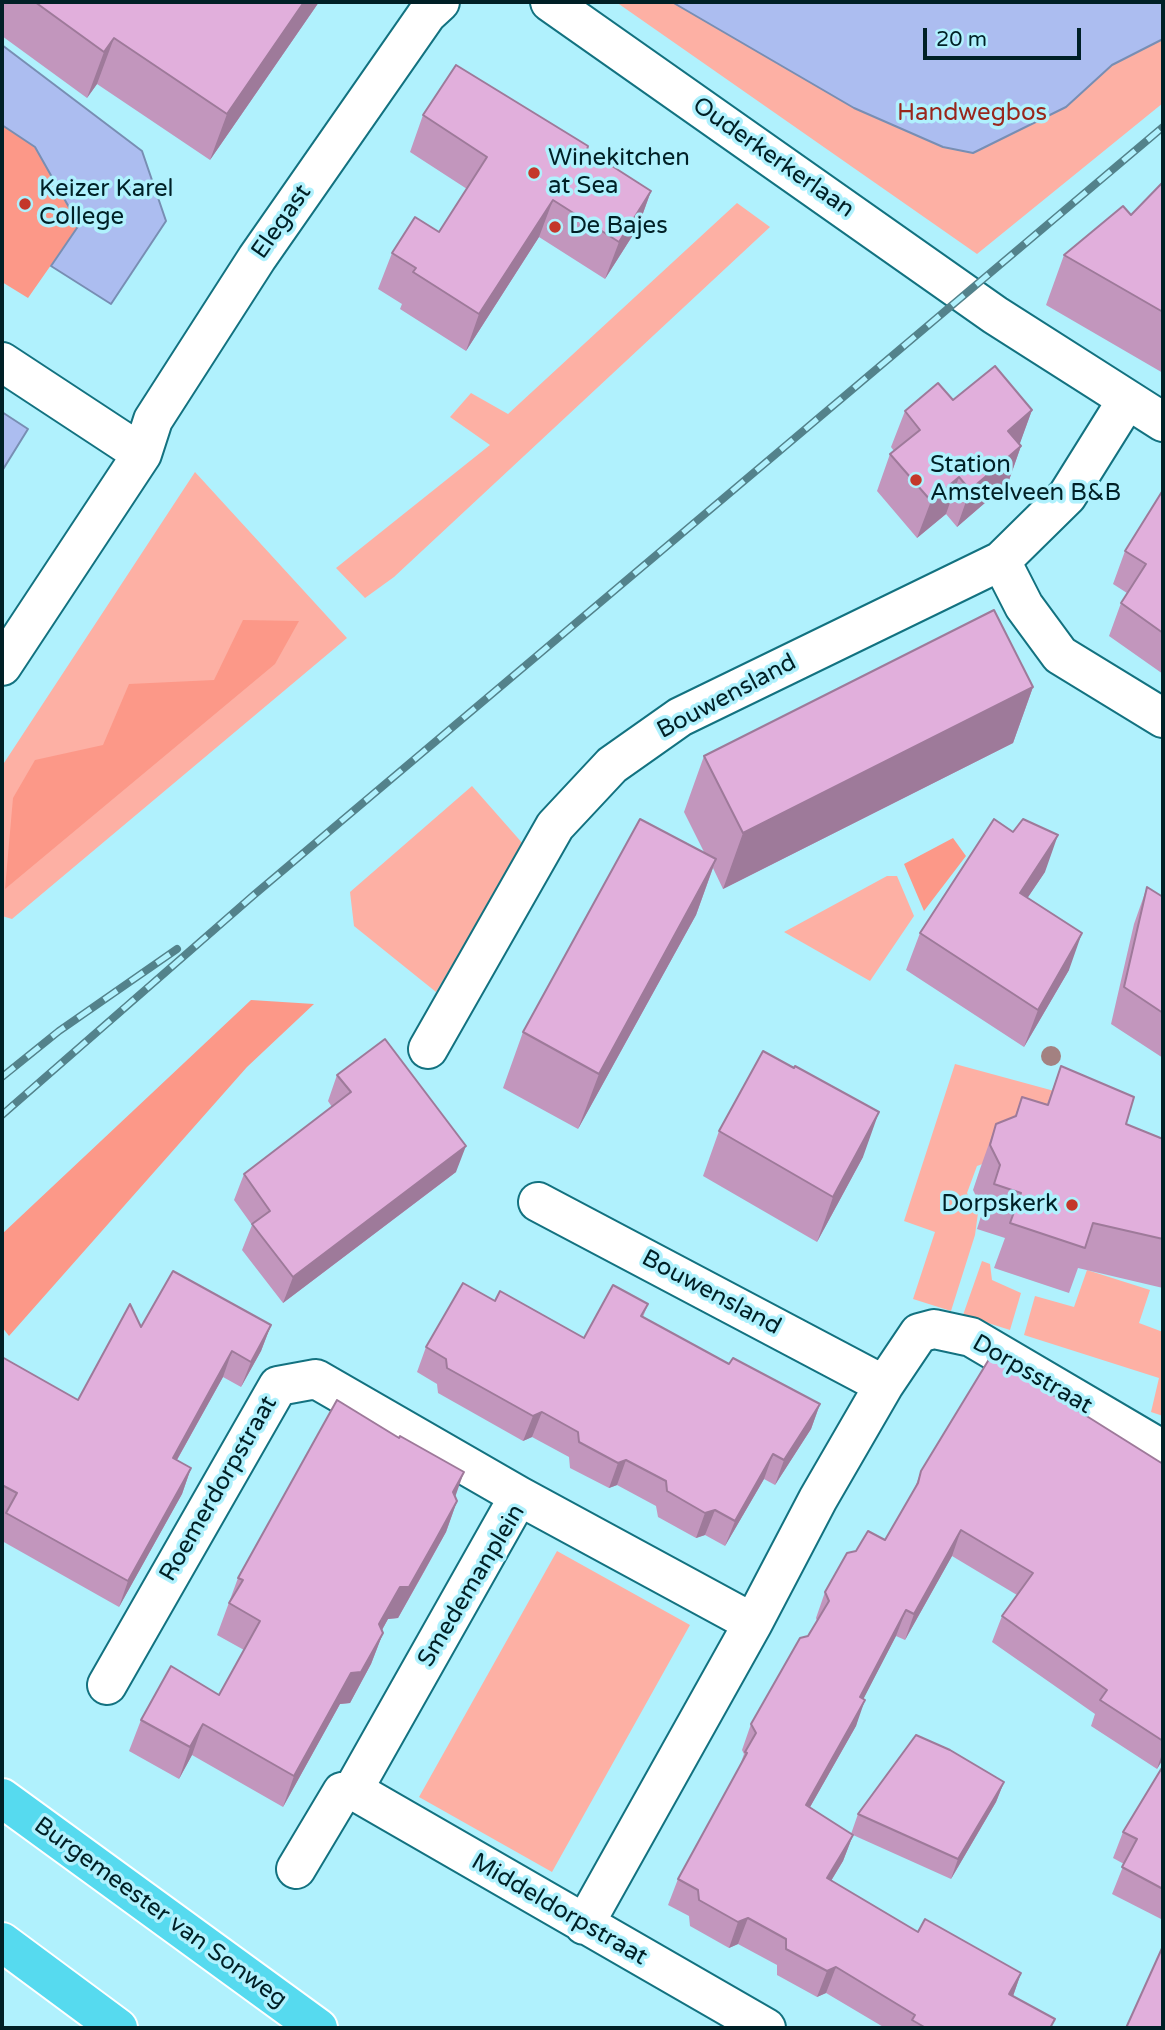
<!DOCTYPE html>
<style>
body{margin:0}
#map{position:relative;width:1165px;height:2030px;overflow:hidden;background:#b0f1fd;font-family:"Varela Round",sans-serif}
canvas{display:block}
.frame{position:absolute;inset:0;border:4px solid #002026;pointer-events:none}
.scale{position:absolute;left:923px;top:28px;width:158px;height:32px;box-sizing:border-box;border:4px solid #002026;border-top:0;padding-left:9px;font-size:21px;line-height:24px;white-space:nowrap;color:#002026;-webkit-text-stroke:5px #b0f1fd;paint-order:stroke}
</style>
<div id="map">
<canvas width="1165" height="2030"></canvas>
<div class="frame"></div>
<div class="scale">20 m</div>
</div>
<script>
const ctx = document.querySelector('canvas').getContext('2d');
ctx.lineJoin = 'round';
function paint(path, color) { ctx.fillStyle = color; ctx.fill(path, 'evenodd'); }
const toPath = rows => new Path2D(rows.map(r => 'M' + r).join(''));
function stroke(path, color, width, dash) { ctx.strokeStyle = color; ctx.lineWidth = width; ctx.lineCap = dash ? 'butt' : 'round'; ctx.setLineDash(dash || []); ctx.stroke(path); }
function drawText(font, color, halo, rows, align = 'center') {
  ctx.font = font + ' "Varela Round",sans-serif'; ctx.lineWidth = 7; ctx.setLineDash([]); ctx.textBaseline = 'middle'; ctx.strokeStyle = halo; ctx.fillStyle = color; for (const [text, x, y, turn = 0] of rows) {
    ctx.save(); ctx.translate(x, y); ctx.rotate((+turn || 0) * Math.PI / 180); ctx.textAlign = isNaN(turn) ? turn : align; if (halo) ctx.strokeText(text, 0, 0); ctx.fillText(text, 0, 0); ctx.restore();
  }
}
paint(toPath([
 [616,2,1163,2,1163,103,977,254],
 [737,203,770,227,394,577,365,598,336,568,490,445,450,417,471,393,508,414],
 [195,472,347,638,12,919,2,916,2,766],
 [472,786,524,845,436,992,354,926,350,892],
 [887,876,897,876,914,916,870,981,784,932],
 [955,1064,1069,1095,996,1159,977,1166,967,1193,978,1213,975,1235,951,1311,913,1299,935,1232,904,1221],
 [982,1261,990,1264,992,1280,1021,1293,1010,1330,963,1315],
 [1087,1270,1150,1290,1139,1323,1163,1332,1163,1416,1151,1412,1159,1378,1024,1335,1035,1296,1074,1307],
 [557,1551,690,1625,552,1872,419,1797]
]), '#fdb0a4');
paint(toPath([
 [2,125,35,147,79,225,28,298,2,282],
 [243,620,299,621,275,664,5,889,13,798,35,760,103,745,129,684,214,680],
 [953,838,966,856,924,911,904,864],
 [251,1000,314,1004,247,1067,9,1336,2,1327,2,1234]
]), '#fc9888');
const water = toPath([
 [672,2,1163,2,1163,39,1112,65,1066,107,973,153,943,147,854,108,672,2],
 [2,45,142,151,166,221,111,304,51,266,79,225,35,147,2,125,2,45],
 [2,412,28,429,2,471,2,412]
]);
paint(water, '#acbdf0');
stroke(water, '#788eb3', 2);
const street = toPath([
 [550,2,995,315,1163,422],
 [2,362,142,454],
 [1001,561,1024,606,1060,655,1163,718],
 [2,666,142,454,153,420,257,258,427,14,440,2],
 [428,1049,555,826,612,765,680,717,1001,561,1067,496,1127,400],
 [538,1202,884,1385],
 [107,1685,278,1386,316,1379,519,1496],
 [353,1790,519,1496,753,1623],
 [353,1790,766,2028],
 [296,1869,342,1792,353,1790],
 [584,1925,753,1623,818,1499,884,1385,919,1333,934,1329,971,1337,1163,1450]
]);
const highway = toPath([
 [2,1798,318,2028],
 [2,1942,118,2028]
]);
stroke(street, '#137280', 42);
stroke(highway, '#fff', 42);
stroke(street, '#fff', 38);
stroke(highway, '#56daef', 38);
const rail = toPath([
 [2,1077,59,1031,177,949],
 [2,1115,255,894,1163,127]
]);
stroke(rail, '#53828b', 8);
stroke(rail, '#b0f1fd', 5, [16]);
ctx.fillStyle = '#a38181';
for (const [x, y] of [
 [1051,1056]
]) { ctx.beginPath(); ctx.arc(x, y, 10, 0, 2 * Math.PI); ctx.fill(); }
paint(toPath([
 [2,2,319,2,210,160,97,84,87,98,2,36],
 [423,115,587,150,651,191,638,227,605,279,539,237,466,351,400,309,402,304,378,289,392,253,439,232,467,189,410,152],
 [1163,182,1163,373,1046,305,1064,255,1131,215],
 [953,400,1032,410,1019,445,1021,446,1008,483,957,527,946,514,917,538,877,491,890,454,894,451,891,447,905,411],
 [1163,490,1163,674,1109,636,1121,603,1127,593,1113,584,1125,551],
 [1033,687,1013,743,723,889,713,868,696,915,578,1129,503,1088,523,1032,705,854,684,812,704,756],
 [1045,872,1027,898,1069,970,1024,1047,906,970,920,933],
 [1147,887,1163,897,1163,1058,1111,1024,1134,924],
 [1061,1066,1126,1124,1163,1139,1163,1288,1078,1268,1069,1293,994,1268,1005,1238,977,1229,983,1210,973,1190,980,1169,996,1124,1015,1116,1022,1097,1047,1104],
 [337,1075,456,1172,283,1303,242,1250,252,1225,234,1200,244,1174,332,1107,328,1101],
 [719,1131,863,1157,817,1242,703,1176],
 [495,1301,584,1338,648,1304,643,1317,729,1364,820,1404,811,1429,775,1485,764,1479,725,1546,705,1535,696,1538,658,1517,656,1506,617,1485,609,1488,570,1468,569,1457,532,1437,523,1441,438,1393,437,1384,417,1372,426,1347],
 [271,1325,261,1351,241,1387,223,1377,177,1460,191,1468,182,1494,119,1607,2,1541,2,1525,4,1517,2,1516,2,1357,78,1400,141,1327],
 [1163,1464,1163,1759,1157,1769,1091,1726,1095,1714,992,1642,1002,1616,1017,1595,952,1556,905,1640,896,1636,863,1699,856,1726,810,1807,851,1834,858,1814,1004,1782,996,1802,951,1879,853,1835,843,1861,831,1881,918,1932,1021,1973,1013,1996,1052,2028,885,2028,826,1993,817,1997,777,1975,777,1965,738,1944,729,1948,690,1926,689,1916,668,1905,678,1879,738,1771,744,1754,742,1750,751,1724,817,1621,816,1618,825,1592,856,1551,885,1540,914,1490,921,1471],
 [455,1497,457,1501,446,1532,424,1572,398,1618,388,1619,382,1630,383,1633,371,1664,350,1703,340,1704,283,1807,192,1755,179,1779,129,1751,141,1720,219,1695,244,1650,217,1635,238,1578],
 [1163,1766,1163,1920,1112,1894,1124,1864,1113,1858,1123,1832]
]), '#c296bd');
paint(toPath([
 [304,2,319,2,210,160,227,114],
 [114,38,97,84,87,98,104,52],
 [651,191,638,227,605,279,619,242],
 [553,200,539,237,466,351,479,314],
 [1032,410,1019,446,1008,431],
 [1021,446,1008,483,957,527,970,490],
 [959,477,946,514,917,538,931,501],
 [1033,687,1013,743,723,889,743,833],
 [1058,835,1045,872,1006,930,1020,893],
 [716,859,696,915,578,1129,599,1074],
 [1082,933,1069,970,1024,1047,1038,1010],
 [879,1112,863,1157,817,1242,833,1197],
 [466,1146,456,1172,283,1303,293,1277],
 [271,1325,261,1351,241,1387,251,1362],
 [232,1351,223,1377,164,1483,173,1458],
 [820,1404,811,1429,775,1485,784,1460],
 [542,1412,532,1437,523,1441,533,1416],
 [773,1454,764,1479,725,1546,735,1521],
 [626,1460,617,1485,609,1488,618,1463],
 [191,1468,182,1494,119,1607,128,1581],
 [464,1472,453,1503,453,1492],
 [457,1501,446,1532,398,1618,388,1619,368,1655,379,1624,400,1587],
 [715,1510,705,1535,696,1538,705,1513],
 [961,1530,952,1556,905,1640,914,1614],
 [906,1610,896,1636,851,1723,860,1697],
 [383,1633,371,1664,350,1703,340,1704,283,1807,294,1776,351,1673],
 [865,1700,856,1726,797,1830,806,1805],
 [203,1724,192,1755,179,1779,190,1747],
 [1163,1751,1163,1759,1157,1769],
 [1004,1782,996,1802,951,1879,958,1859],
 [853,1835,843,1861,817,1904,827,1878],
 [748,1918,738,1944,729,1948,738,1922],
 [836,1967,826,1993,817,1997,827,1971],
 [1021,1973,1012,1999,1009,1994]
]), '#9e7a9a');
const building = toPath([
 [35,2,304,2,227,114,114,38,104,52,35,2],
 [456,65,588,146,587,150,651,191,619,242,553,200,479,314,413,272,416,268,392,253,415,217,439,232,487,157,423,115,456,65],
 [1163,182,1163,312,1064,255,1123,206,1131,215,1163,182],
 [995,366,1032,410,1008,431,1021,446,970,490,959,477,931,501,890,454,920,430,905,411,938,383,953,400,995,366],
 [1163,490,1163,633,1121,603,1146,564,1125,551,1163,490],
 [994,610,1033,687,743,833,704,756,994,610],
 [640,819,716,859,599,1074,523,1032,640,819],
 [994,819,1013,832,1023,819,1058,835,1020,893,1082,933,1038,1010,920,933,994,819],
 [1147,887,1163,897,1163,1013,1124,987,1147,887],
 [385,1039,466,1146,293,1277,252,1224,270,1211,244,1174,351,1092,337,1075,385,1039],
 [763,1051,794,1068,795,1066,879,1112,833,1197,719,1131,763,1051],
 [1061,1066,1134,1097,1126,1124,1163,1139,1163,1239,1093,1223,1085,1248,1010,1223,1021,1193,994,1184,1000,1165,990,1145,996,1124,1016,1116,1022,1097,1048,1105,1061,1066],
 [173,1271,271,1325,251,1362,232,1351,212,1387,173,1458,191,1468,128,1581,6,1513,17,1493,2,1485,2,1357,78,1400,130,1304,141,1327,173,1271],
 [463,1283,495,1301,500,1291,584,1338,613,1285,648,1304,641,1316,729,1364,733,1358,820,1404,784,1460,773,1454,735,1521,715,1510,705,1513,667,1491,666,1481,626,1460,618,1463,579,1442,578,1432,542,1412,533,1416,447,1368,446,1359,426,1347,463,1283],
 [991,1356,1163,1464,1163,1741,1100,1700,1107,1690,1002,1616,1033,1573,961,1530,914,1614,906,1610,860,1697,865,1700,806,1805,853,1835,827,1878,918,1932,925,1919,1021,1973,1009,1994,1055,2019,1050,2028,926,2028,912,2020,915,2015,836,1967,827,1971,786,1949,786,1939,748,1918,738,1922,699,1900,698,1890,678,1879,747,1753,745,1752,756,1733,751,1724,800,1638,808,1636,829,1601,825,1592,847,1553,856,1551,868,1531,885,1540,918,1483,921,1471,991,1356],
 [337,1400,399,1438,400,1436,464,1472,453,1492,457,1501,435,1541,409,1587,400,1587,379,1624,383,1633,361,1672,351,1673,294,1776,203,1724,190,1747,141,1720,171,1666,219,1695,260,1621,229,1603,243,1580,238,1578,337,1400],
 [916,1735,950,1750,1004,1782,958,1859,858,1814,916,1735],
 [1163,1766,1163,1889,1122,1867,1137,1839,1123,1832,1163,1766],
 [1163,1946,1163,2028,1126,2028,1163,1946]
]);
paint(building, '#e1afdc');
stroke(building, '#9e7a9a', 2);
for (const [x, y, r, color] of [
 [534,173,7,"#c4372a"],
 [25,204,7,"#c4372a"],
 [555,227,7,"#c4372a"],
 [916,480,7,"#c4372a"],
 [1072,1205,7,"#c4372a"]
]) { const dot = new Path2D(); dot.arc(x, y, r, 0, 2 * Math.PI); ctx.fillStyle = color; ctx.fill(dot); stroke(dot, '#b0f1fd', 2.5); }
drawText('24px', '#99261b', '#b0f1fd', [
 ["Handwegbos",972,114]
]);
drawText('24px', '#002026', '#b0f1fd', [
 ["Ouderkerkerlaan",773,158,35],
 ["Elegast",282,222,-55],
 ["Bouwensland",727,697,-28],
 ["Bouwensland",711,1293,28],
 ["Dorpsstraat",1032,1375,30],
 ["Roemerdorpstraat",219,1489,-60],
 ["Smedemanplein",472,1586,-59],
 ["Middeldorpstraat",559,1910,30],
 ["Burgemeester van Sonweg",160,1913,36]
]);
drawText('24px', '#002026', '#b0f1fd', [
 ["Winekitchen",548,159],
 ["at Sea",548,187],
 ["Keizer Karel",39,190],
 ["College",39,218],
 ["De Bajes",569,227],
 ["Station",930,466],
 ["Amstelveen B&B",930,494],
 ["Dorpskerk",1058,1205,"right"]
], 'left');
</script>
